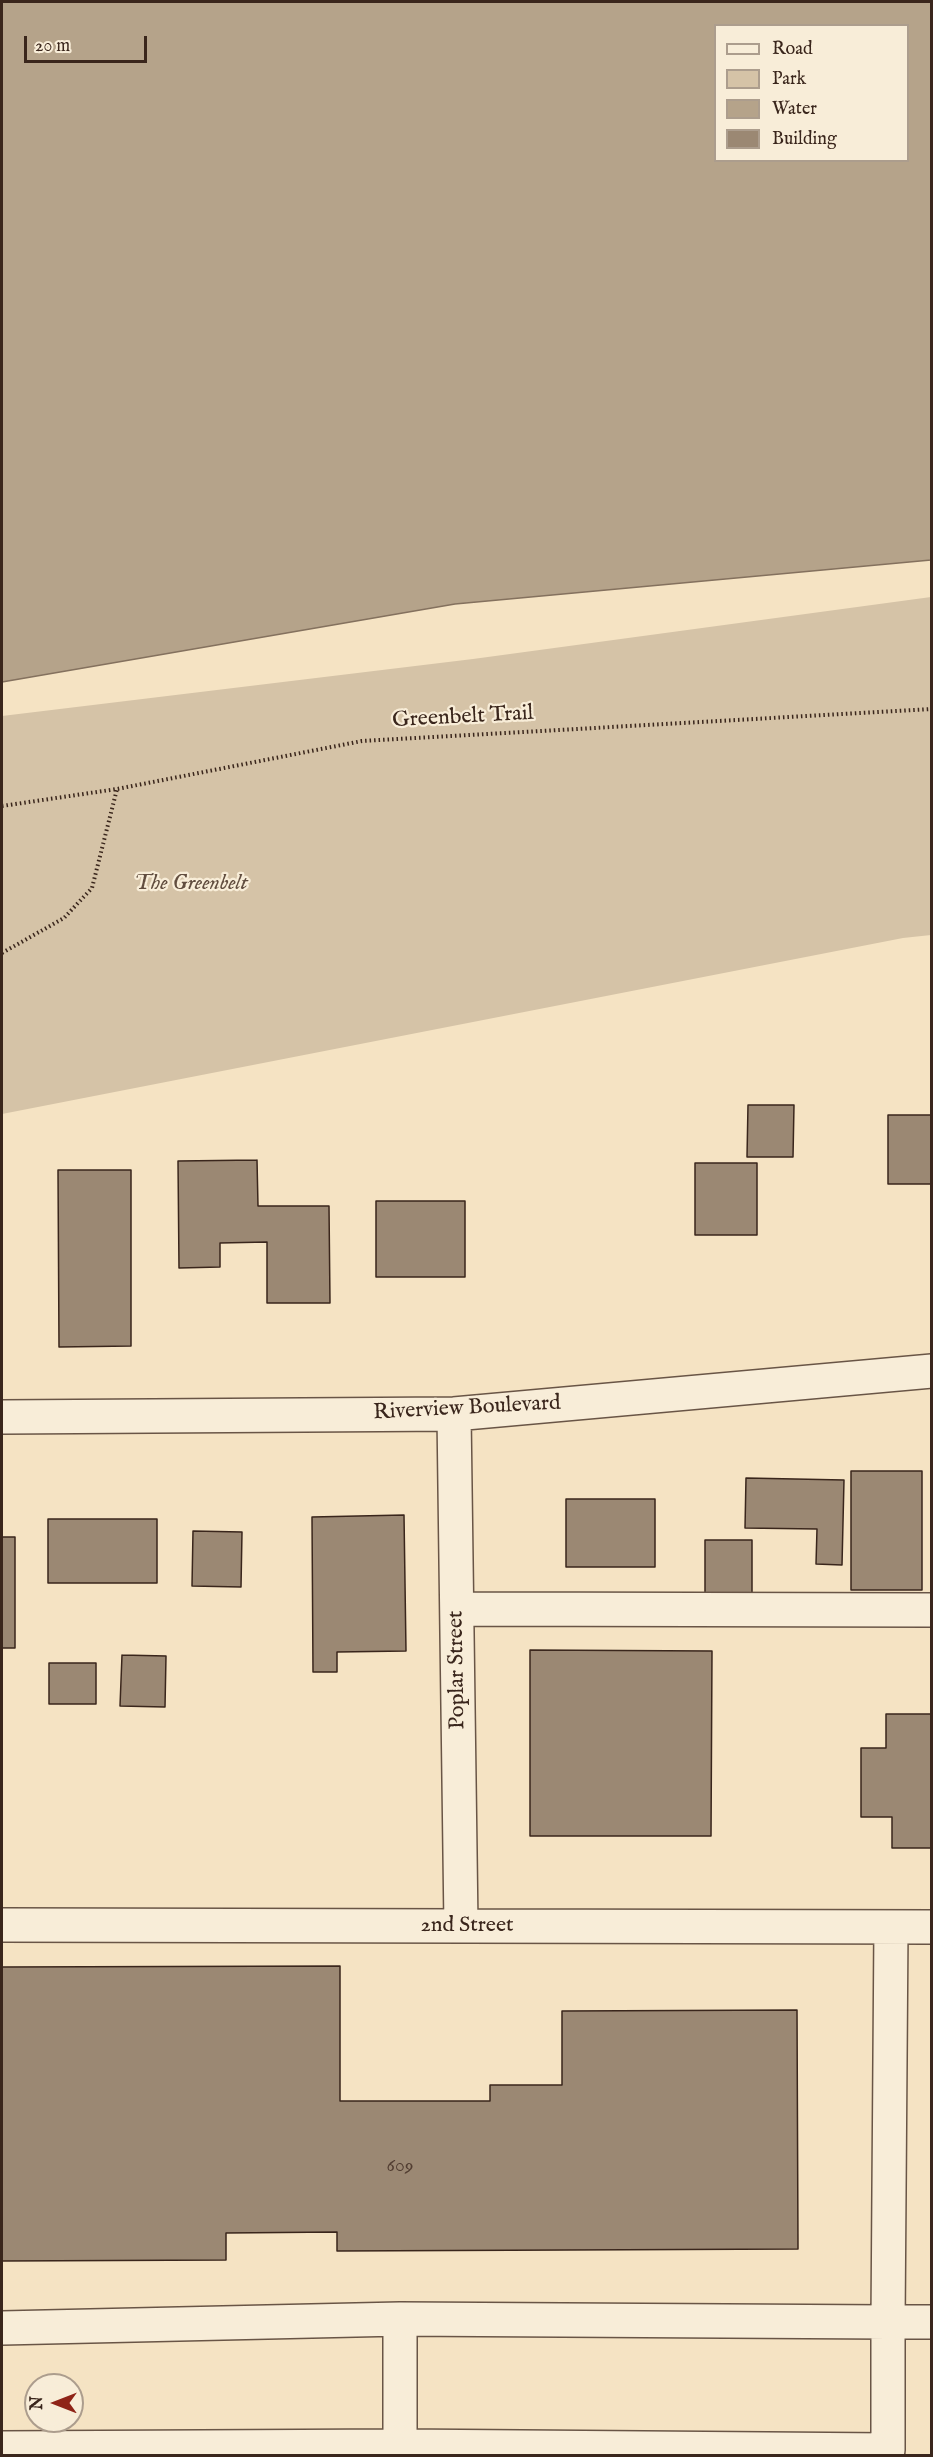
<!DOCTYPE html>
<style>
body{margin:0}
#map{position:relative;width:933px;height:2457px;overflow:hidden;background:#f5e3c3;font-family:"IM FELL English",serif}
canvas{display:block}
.frame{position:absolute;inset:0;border:3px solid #3a261c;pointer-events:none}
.legend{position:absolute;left:714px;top:24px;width:195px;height:138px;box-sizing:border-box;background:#f8edd8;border:2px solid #ac9d8d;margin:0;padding:8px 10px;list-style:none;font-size:18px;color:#3a261c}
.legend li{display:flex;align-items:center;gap:12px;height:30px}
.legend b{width:30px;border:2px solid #ac9d8d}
.north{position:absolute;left:24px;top:2373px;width:60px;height:60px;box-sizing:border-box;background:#f8edd8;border:2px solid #ac9d8d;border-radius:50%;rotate:270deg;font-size:16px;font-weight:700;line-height:24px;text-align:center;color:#3a261c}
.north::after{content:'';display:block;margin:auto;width:21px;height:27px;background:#8f2418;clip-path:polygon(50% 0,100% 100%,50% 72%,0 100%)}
.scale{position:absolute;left:24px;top:36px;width:123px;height:27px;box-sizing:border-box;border:3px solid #3a261c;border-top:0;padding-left:8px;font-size:18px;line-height:21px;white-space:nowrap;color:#3a261c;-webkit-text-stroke:4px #f8edd8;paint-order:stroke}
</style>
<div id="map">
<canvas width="933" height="2457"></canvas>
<div class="frame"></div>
<ul class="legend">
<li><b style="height:8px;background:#f8edd8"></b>Road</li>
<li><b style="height:16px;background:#d5c3a7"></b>Park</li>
<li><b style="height:16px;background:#b5a38a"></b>Water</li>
<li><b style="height:16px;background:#9b8873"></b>Building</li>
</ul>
<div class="north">N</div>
<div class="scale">20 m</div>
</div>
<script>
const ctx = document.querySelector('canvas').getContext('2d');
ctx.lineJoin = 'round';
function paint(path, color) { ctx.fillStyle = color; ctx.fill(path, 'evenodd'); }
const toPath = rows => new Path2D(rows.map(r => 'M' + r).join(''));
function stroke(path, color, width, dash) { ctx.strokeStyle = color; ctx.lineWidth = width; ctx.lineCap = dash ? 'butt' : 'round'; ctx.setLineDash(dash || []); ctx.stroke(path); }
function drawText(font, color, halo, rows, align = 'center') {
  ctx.font = font + ' "IM FELL English",serif'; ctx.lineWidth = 4.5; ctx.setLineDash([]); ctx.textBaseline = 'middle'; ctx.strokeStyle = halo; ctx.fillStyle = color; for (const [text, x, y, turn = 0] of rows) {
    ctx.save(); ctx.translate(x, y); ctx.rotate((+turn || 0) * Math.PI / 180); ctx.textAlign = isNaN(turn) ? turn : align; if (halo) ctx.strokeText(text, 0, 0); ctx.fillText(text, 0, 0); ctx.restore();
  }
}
paint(toPath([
 [931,597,931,935,903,938,2,1114,2,716,473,659]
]), '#d5c3a7');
const water = toPath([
 [2,2,931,2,931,560,455,604,2,682,2,2],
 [716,26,908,26,908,160,716,160,716,26]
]);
paint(water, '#b5a38a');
stroke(water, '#84715e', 1.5);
const building = toPath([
 [748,1105,794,1105,793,1157,747,1157,748,1105],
 [888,1115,932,1115,932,1184,888,1184,888,1115],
 [257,1160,258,1206,329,1206,330,1303,267,1303,267,1242,220,1243,220,1267,179,1268,178,1161,257,1160],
 [695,1163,757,1163,757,1235,695,1235,695,1163],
 [58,1170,131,1170,131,1346,59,1347,58,1170],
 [376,1201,465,1201,465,1277,376,1277,376,1201],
 [851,1471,922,1471,922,1590,851,1590,851,1471],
 [746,1478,844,1480,842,1565,816,1564,817,1529,745,1528,746,1478],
 [566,1499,655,1499,655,1567,566,1567,566,1499],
 [404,1515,406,1651,337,1652,337,1672,313,1672,312,1517,404,1515],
 [48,1519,157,1519,157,1583,48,1583,48,1519],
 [193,1531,242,1532,241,1587,192,1586,193,1531],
 [2,1537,15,1537,15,1648,2,1648,2,1537],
 [705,1540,752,1540,752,1603,705,1603,705,1540],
 [530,1650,712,1651,711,1836,530,1836,530,1650],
 [122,1655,166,1656,165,1707,120,1706,122,1655],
 [49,1663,96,1663,96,1704,49,1704,49,1663],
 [886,1714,932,1714,932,1848,892,1848,892,1817,861,1817,861,1748,886,1748,886,1714],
 [340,1966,340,2101,490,2101,490,2085,562,2085,562,2011,797,2010,798,2249,337,2251,337,2232,226,2233,226,2260,2,2261,2,1967,340,1966]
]);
paint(building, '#9b8873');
stroke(building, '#3a261c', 1.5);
const minor = toPath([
 [454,1414,461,1926],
 [2,1417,454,1414,932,1371],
 [457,1609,932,1610],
 [2,1925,932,1927],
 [2,2328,400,2319],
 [2,2448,400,2446,888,2450,888,2322,932,2322],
 [400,2456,400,2319,888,2322,891,1927]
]);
stroke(minor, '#695546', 36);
stroke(toPath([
 [2,806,117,789,362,741,932,709],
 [2,953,64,918,92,888,117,789]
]), '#3a261c', 4, [1.5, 3]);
stroke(minor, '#f8edd8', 33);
drawText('20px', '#523e32', null, [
 ["609",400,2167]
]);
drawText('22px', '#3a261c', '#f8edd8', [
 ["Greenbelt Trail",463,718,-3],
 ["Riverview Boulevard",467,1409,-3],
 ["Poplar Street",458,1670,-91],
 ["2nd Street",467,1926]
]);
drawText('italic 22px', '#614d3f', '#f8edd8', [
 ["The Greenbelt",191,884]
]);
</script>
